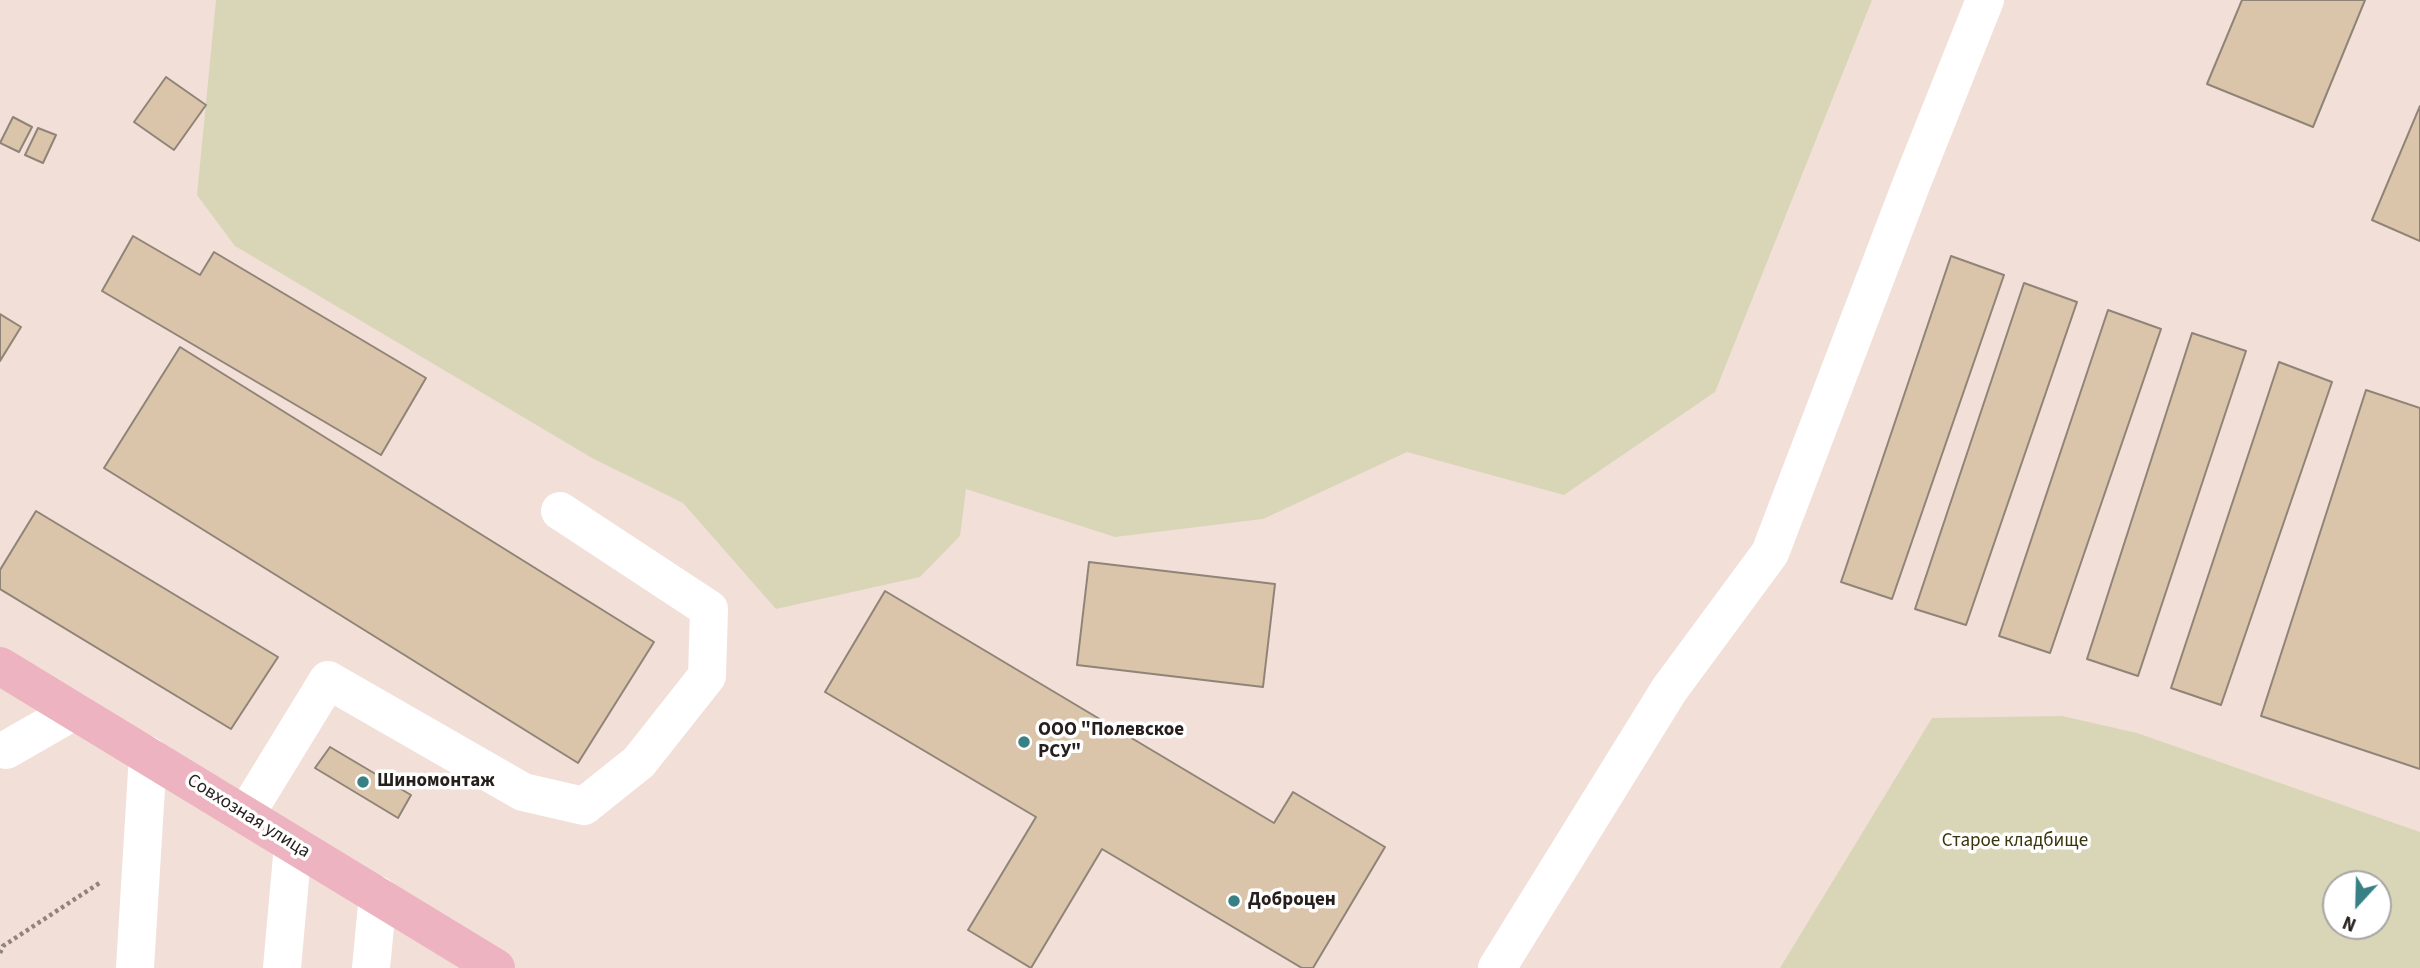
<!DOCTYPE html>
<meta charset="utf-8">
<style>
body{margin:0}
#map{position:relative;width:2420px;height:968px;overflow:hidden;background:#f2dfd8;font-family:"Source Sans 3",sans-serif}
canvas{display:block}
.north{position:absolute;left:2322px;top:870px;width:70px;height:70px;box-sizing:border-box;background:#fff;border:2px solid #a8a5a5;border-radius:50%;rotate:202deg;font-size:19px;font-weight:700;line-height:28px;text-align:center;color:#261f1d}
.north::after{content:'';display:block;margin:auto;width:24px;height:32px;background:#378083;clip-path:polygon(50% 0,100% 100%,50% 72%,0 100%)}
</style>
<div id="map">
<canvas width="2420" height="968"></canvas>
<div class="north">N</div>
</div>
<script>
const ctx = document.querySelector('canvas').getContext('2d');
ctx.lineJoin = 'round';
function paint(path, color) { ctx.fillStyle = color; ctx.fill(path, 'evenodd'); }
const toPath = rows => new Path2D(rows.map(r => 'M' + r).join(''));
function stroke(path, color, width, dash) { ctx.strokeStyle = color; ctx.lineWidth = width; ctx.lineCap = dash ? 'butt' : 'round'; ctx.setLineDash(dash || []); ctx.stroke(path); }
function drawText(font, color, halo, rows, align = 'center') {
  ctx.font = font + ' "Source Sans 3",sans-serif'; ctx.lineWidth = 7; ctx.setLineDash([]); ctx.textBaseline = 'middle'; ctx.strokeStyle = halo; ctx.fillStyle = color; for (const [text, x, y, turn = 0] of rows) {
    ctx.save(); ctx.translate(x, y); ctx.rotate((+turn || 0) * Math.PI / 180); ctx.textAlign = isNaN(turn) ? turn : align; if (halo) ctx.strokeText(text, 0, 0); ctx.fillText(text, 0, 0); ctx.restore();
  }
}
paint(toPath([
 [216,0,1872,0,1715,392,1564,495,1407,452,1263,519,1115,537,966,489,960,536,920,577,776,609,683,503,592,458,235,246,197,195],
 [2062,716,2137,733,2420,832,2420,968,1780,968,1932,718],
 [2336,884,2378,884,2378,926,2336,926]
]), '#d9d6b8');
const building = toPath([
 [2242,0,2365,0,2313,127,2207,84,2242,0],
 [166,77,206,105,174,150,134,122,166,77],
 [2420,106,2420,241,2372,220,2420,106],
 [13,117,32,127,19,152,0,143,13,117],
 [38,128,56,135,43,163,25,155,38,128],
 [133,236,200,275,214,252,426,378,381,455,102,291,133,236],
 [1951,256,2004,275,1892,599,1841,582,1951,256],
 [2024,283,2077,302,1966,625,1915,609,2024,283],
 [2108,310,2161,329,2050,653,1999,636,2108,310],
 [0,314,21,327,0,361,0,314],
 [2192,333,2246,351,2138,676,2087,659,2192,333],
 [180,347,654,642,578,763,104,468,180,347],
 [2279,362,2332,382,2221,705,2171,688,2279,362],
 [2366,390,2420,408,2420,769,2261,716,2366,390],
 [36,511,278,657,231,729,0,589,0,570,36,511],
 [1089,562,1275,584,1263,687,1077,665,1089,562],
 [885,591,1274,823,1293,792,1385,847,1313,968,1302,968,1102,849,1031,968,968,930,1036,817,825,692,885,591],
 [330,747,411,795,398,818,315,768,330,747]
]);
paint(building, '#dac4aa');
stroke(building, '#8f8477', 2);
stroke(toPath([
 [0,953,3,946,101,882]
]), '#90837f', 4.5, [3.5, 3.5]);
stroke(toPath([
 [6,750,74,711],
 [246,814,328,680,523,792,584,806,639,762,707,676,709,609,560,511],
 [135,968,148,755],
 [282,968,293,845],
 [371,968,378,895],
 [1497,968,1669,690,1770,553,1911,185,1985,0]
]), '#fff', 38);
stroke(toPath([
 [0,666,496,968]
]), '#eeb3c0', 38);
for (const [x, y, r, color] of [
 [1024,742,7,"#378083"],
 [363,782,7,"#378083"],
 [1234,901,7,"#378083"]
]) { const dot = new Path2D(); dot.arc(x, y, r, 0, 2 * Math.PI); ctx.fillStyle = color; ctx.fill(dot); stroke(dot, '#fff', 2.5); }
drawText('bold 19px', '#261f1d', '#fff', [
 ["ООО \"Полевское",1038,731],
 ["РСУ\"",1038,753],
 ["Шиномонтаж",377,782],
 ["Доброцен",1248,901]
], 'left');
drawText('19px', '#261f1d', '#fff', [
 ["Совхозная улица",248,817,32]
]);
drawText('19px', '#39350c', '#fff', [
 ["Старое кладбище",2015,842]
]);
</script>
